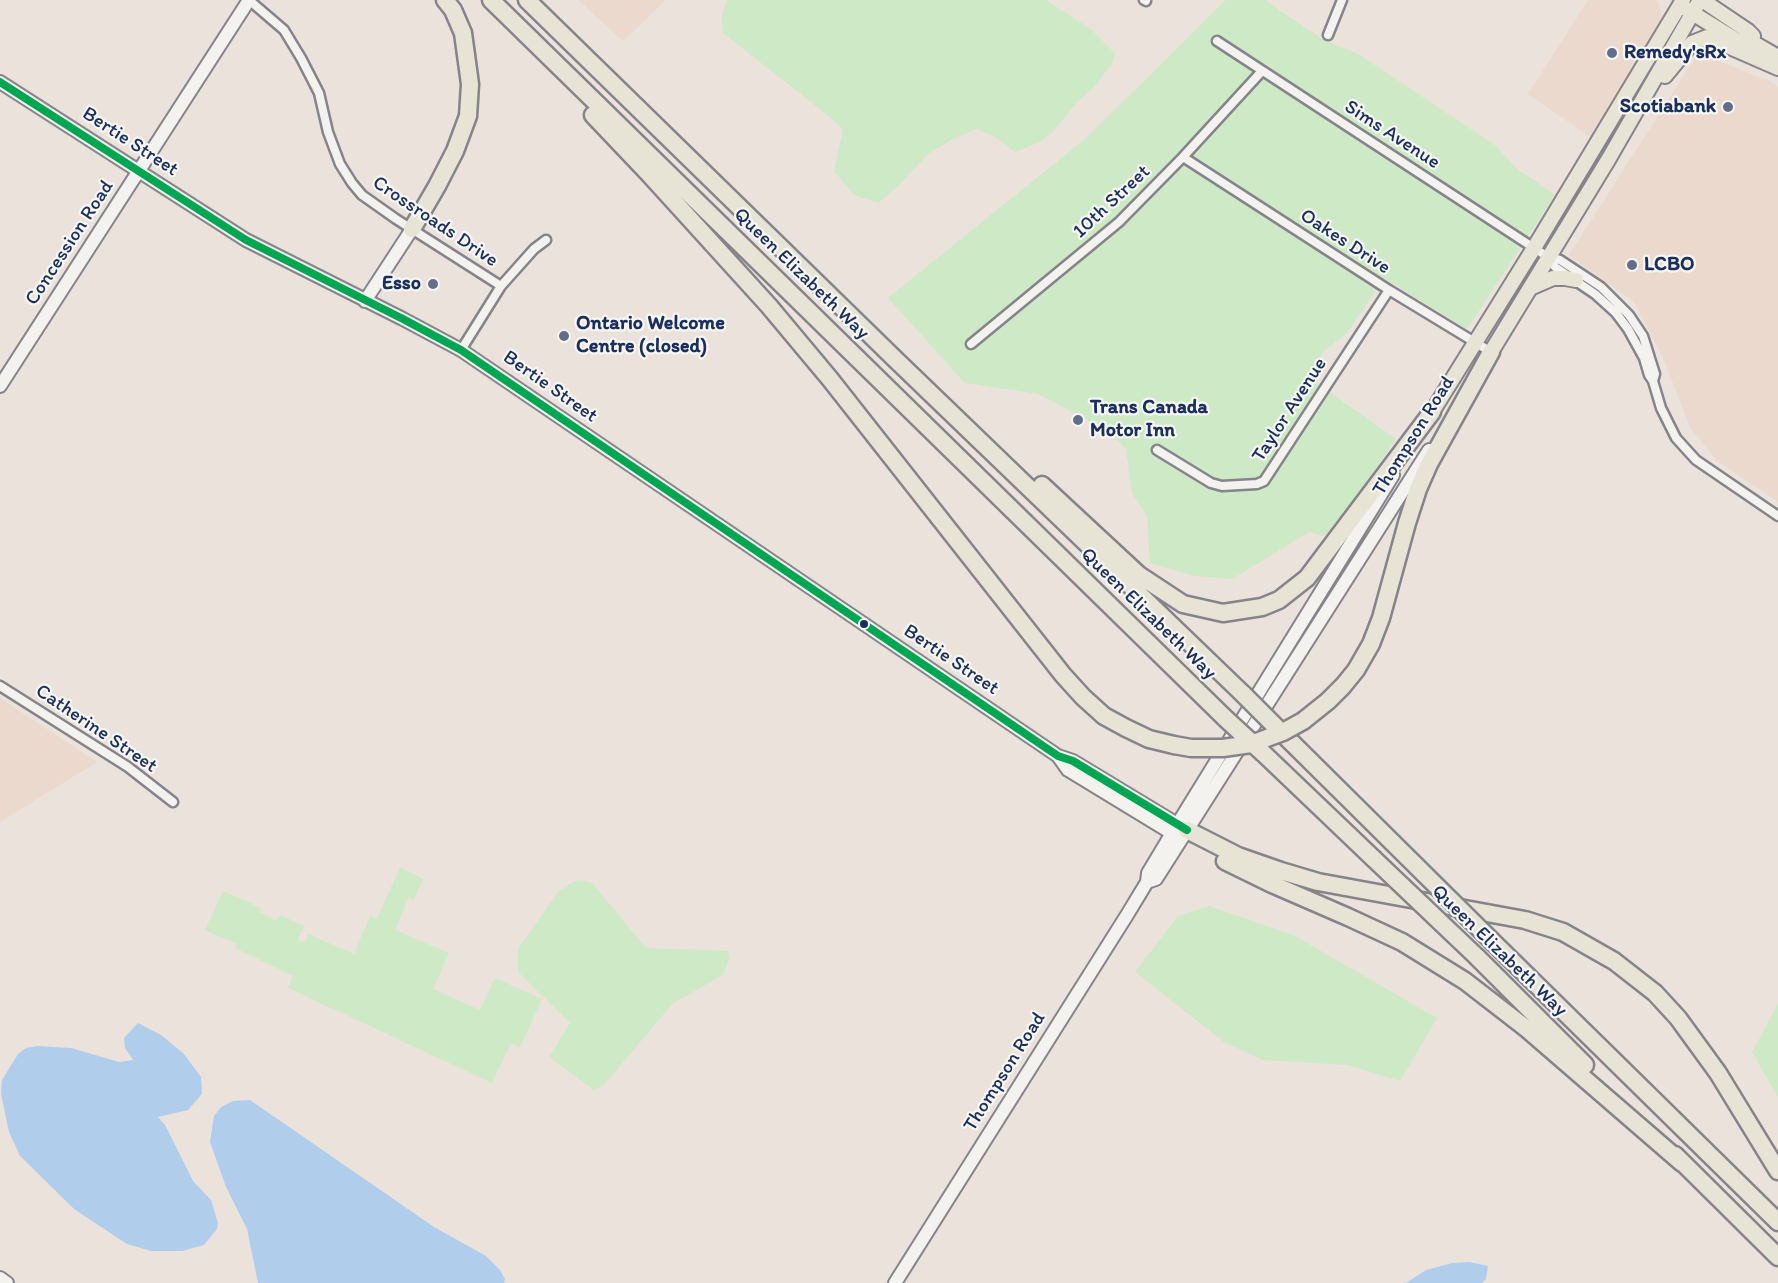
<!DOCTYPE html>
<style>
body{margin:0}
canvas{display:block;background:#eae2db}
</style>
<canvas width="1778" height="1283"></canvas>
<script>
const ctx = document.querySelector('canvas').getContext('2d');
ctx.lineJoin = 'round';
function paint(path, color) { ctx.fillStyle = color; ctx.fill(path, 'evenodd'); }
const toPath = rows => new Path2D(rows.map(r => 'M' + r).join(''));
function stroke(path, color, width, dash) { ctx.strokeStyle = color; ctx.lineWidth = width; ctx.lineCap = dash ? 'butt' : 'round'; ctx.setLineDash(dash || []); ctx.stroke(path); }
function drawText(font, color, halo, rows, align = 'center') {
  ctx.font = font + ' Itim,sans-serif'; ctx.lineWidth = 4.5; ctx.setLineDash([]); ctx.textBaseline = 'middle'; ctx.strokeStyle = halo; ctx.fillStyle = color; for (const [text, x, y, turn = 0] of rows) {
    ctx.save(); ctx.translate(x, y); ctx.rotate((+turn || 0) * Math.PI / 180); ctx.textAlign = isNaN(turn) ? turn : align; if (halo) ctx.strokeText(text, 0, 0); ctx.fillText(text, 0, 0); ctx.restore();
  }
}
paint(toPath([
 [578,0,666,0,623,41],
 [1588,0,1655,0,1658,2,1664,22,1590,137,1528,94],
 [1698,53,1767,80,1778,87,1778,502,1717,461,1690,427,1664,360,1634,302,1569,255],
 [0,698,97,762,0,822]
]), '#ebd9cd');
paint(toPath([
 [727,0,1046,0,1092,30,1115,53,1113,62,1095,86,1076,103,1052,133,1040,142,1015,152,994,136,976,129,951,140,926,156,898,186,878,203,854,195,834,171,843,129,830,117,723,33,722,16],
 [1226,0,1265,0,1320,38,1358,54,1496,146,1517,169,1555,195,1467,329,1384,278,1347,333,1324,351,1308,377,1396,439,1336,526,1324,536,1309,532,1232,579,1195,576,1150,563,1147,516,1132,493,1126,449,1108,431,1039,394,965,383,888,298,1085,139],
 [400,867,423,879,414,900,409,897,395,930,449,953,433,989,480,1010,495,978,542,999,520,1047,511,1043,492,1083,288,988,293,976,235,948,237,944,205,930,223,891,261,908,259,912,277,921,280,915,304,926,298,940,305,943,308,934,354,954,370,916,377,919],
 [578,880,592,883,646,948,728,951,730,958,723,975,673,1003,604,1085,594,1090,549,1057,570,1023,518,972,518,949,559,891],
 [1209,906,1293,935,1437,1018,1400,1081,1348,1065,1262,1060,1224,1042,1135,972,1178,916],
 [1778,1004,1778,1097,1752,1052]
]), '#cde9c5');
paint(toPath([
 [138,1023,161,1035,184,1054,201,1077,202,1094,188,1110,158,1117,165,1125,193,1181,211,1200,218,1223,217,1229,204,1245,182,1251,151,1251,127,1244,74,1209,20,1156,9,1132,1,1094,2,1080,18,1054,26,1048,37,1046,71,1048,119,1062,133,1060,125,1048,124,1038],
 [250,1100,434,1227,486,1256,500,1270,505,1279,504,1283,258,1283,247,1229,226,1187,210,1142,214,1116,221,1107,233,1101],
 [1469,1262,1488,1266,1486,1279,1482,1283,1406,1283,1426,1270,1452,1263]
]), '#b0ceeb');
const street = toPath([
 [249,0,284,30,301,58,319,93,328,132,340,164,352,183,362,195,396,219,501,286],
 [1144,0,1146,1],
 [1328,35,1342,0],
 [1217,41,1534,248,1548,257,1560,260,1601,287,1629,315,1643,336,1655,374,1653,381],
 [1183,157,1389,290,1491,352],
 [1548,257,1555,267,1595,294,1616,313,1628,329,1644,358,1649,375,1653,381,1661,408,1676,438,1696,460,1778,516],
 [971,344,1119,222,1183,157,1262,71],
 [461,350,501,286,534,249,546,240],
 [1157,450,1211,483,1222,486,1257,484,1264,481,1389,290],
 [0,686,128,767,173,802]
]);
const secondary = toPath([
 [0,82,246,240,403,319,461,350,1058,756,1073,761,1187,830],
 [365,301,412,229],
 [0,386,249,0],
 [1058,756,1068,770,1178,837],
 [1147,882,1156,879,1429,450],
 [0,1278,7,1283],
 [895,1283,1127,915,1147,882,1148,873,1172,833,1393,475]
]);
const primary = toPath([
 [1702,0,1748,31,1753,36,1752,42],
 [1686,9,1741,43,1752,42,1778,57],
 [1665,76,1692,43,1707,37,1778,68],
 [1530,288,1553,278,1565,278,1576,280],
 [1491,352,1608,160,1700,0],
 [1432,412,1534,248,1683,0]
]);
const highway = toPath([
 [491,0,1226,719],
 [527,0,895,359,1243,694],
 [593,115,650,175,769,306,830,379,1063,675,1083,697,1104,716,1126,728,1149,739,1174,745],
 [412,229,437,186,455,151,468,116,470,84,463,33,453,10,445,0],
 [1042,485,1139,575,1183,604,1223,613,1262,607,1279,600,1307,578,1432,412],
 [1303,721,1328,701,1343,686,1356,670,1371,644,1381,618,1407,523,1418,489,1429,464,1491,352],
 [1279,730,1393,843],
 [1263,753,1374,859],
 [1187,830,1238,856,1281,871,1318,882,1525,920,1563,932,1614,961,1655,993,1678,1018,1718,1073,1778,1171],
 [1225,861,1272,884,1348,917,1402,942,1465,981,1527,1029,1682,1163],
 [1493,942,1778,1222],
 [1477,957,1585,1065],
 [1675,1155,1778,1257]
]);
stroke(street, '#84848a', 13);
stroke(secondary, '#84848a', 16);
stroke(primary, '#84848a', 18);
stroke(highway, '#84848a', 21);
stroke(street, '#f3f2ef', 8);
stroke(secondary, '#f3f2ef', 12);
stroke(primary, '#e7e4d6', 14);
stroke(highway, '#e7e4d6', 16);
const highwayBridge = toPath([
 [1243,694,1279,730],
 [1226,719,1263,753],
 [1174,745,1191,748,1223,748,1251,744,1283,732,1303,721],
 [1393,843,1493,942],
 [1374,859,1477,957]
]);
stroke(highwayBridge, '#84848a', 21, []);
stroke(highwayBridge, '#e7e4d6', 16);
stroke(toPath([
 [0,82,246,240,403,319,461,350,1058,756,1073,761,1187,830]
]), '#00a651', 8);
for (const [x, y, r, color] of [
 [1612,53,6,"#636e8a"],
 [1728,107,6,"#636e8a"],
 [1632,265,6,"#636e8a"],
 [433,284,6,"#636e8a"],
 [564,336,6,"#636e8a"],
 [1078,420,6,"#636e8a"],
 [864,624,5,"#1b2f5e"]
]) { const dot = new Path2D(); dot.arc(x, y, r, 0, 2 * Math.PI); ctx.fillStyle = color; ctx.fill(dot); stroke(dot, '#f6f6f2', 2); }
drawText('bold 20px', '#1b2f5e', '#f6f6f2', [
 ["Remedy'sRx",1624,53],
 ["Scotiabank",1716,107,"right"],
 ["LCBO",1644,265],
 ["Esso",421,284,"right"],
 ["Ontario Welcome",576,324],
 ["Centre (closed)",576,347],
 ["Trans Canada",1090,408],
 ["Motor Inn",1090,431]
], 'left');
drawText('20px', '#1b2f5e', '#f6f6f2', [
 ["Sims Avenue",1392,135,33],
 ["Bertie Street",130,142,33],
 ["10th Street",1112,202,-43],
 ["Crossroads Drive",435,222,34],
 ["Oakes Drive",1345,242,33],
 ["Concession Road",70,243,-57],
 ["Queen Elizabeth Way",801,274,44],
 ["Bertie Street",550,387,35],
 ["Taylor Avenue",1290,410,-57],
 ["Thompson Road",1414,436,-58],
 ["Queen Elizabeth Way",1148,614,44],
 ["Bertie Street",951,660,34],
 ["Catherine Street",96,729,34],
 ["Queen Elizabeth Way",1499,951,44],
 ["Thompson Road",1005,1072,-58]
]);
</script>
